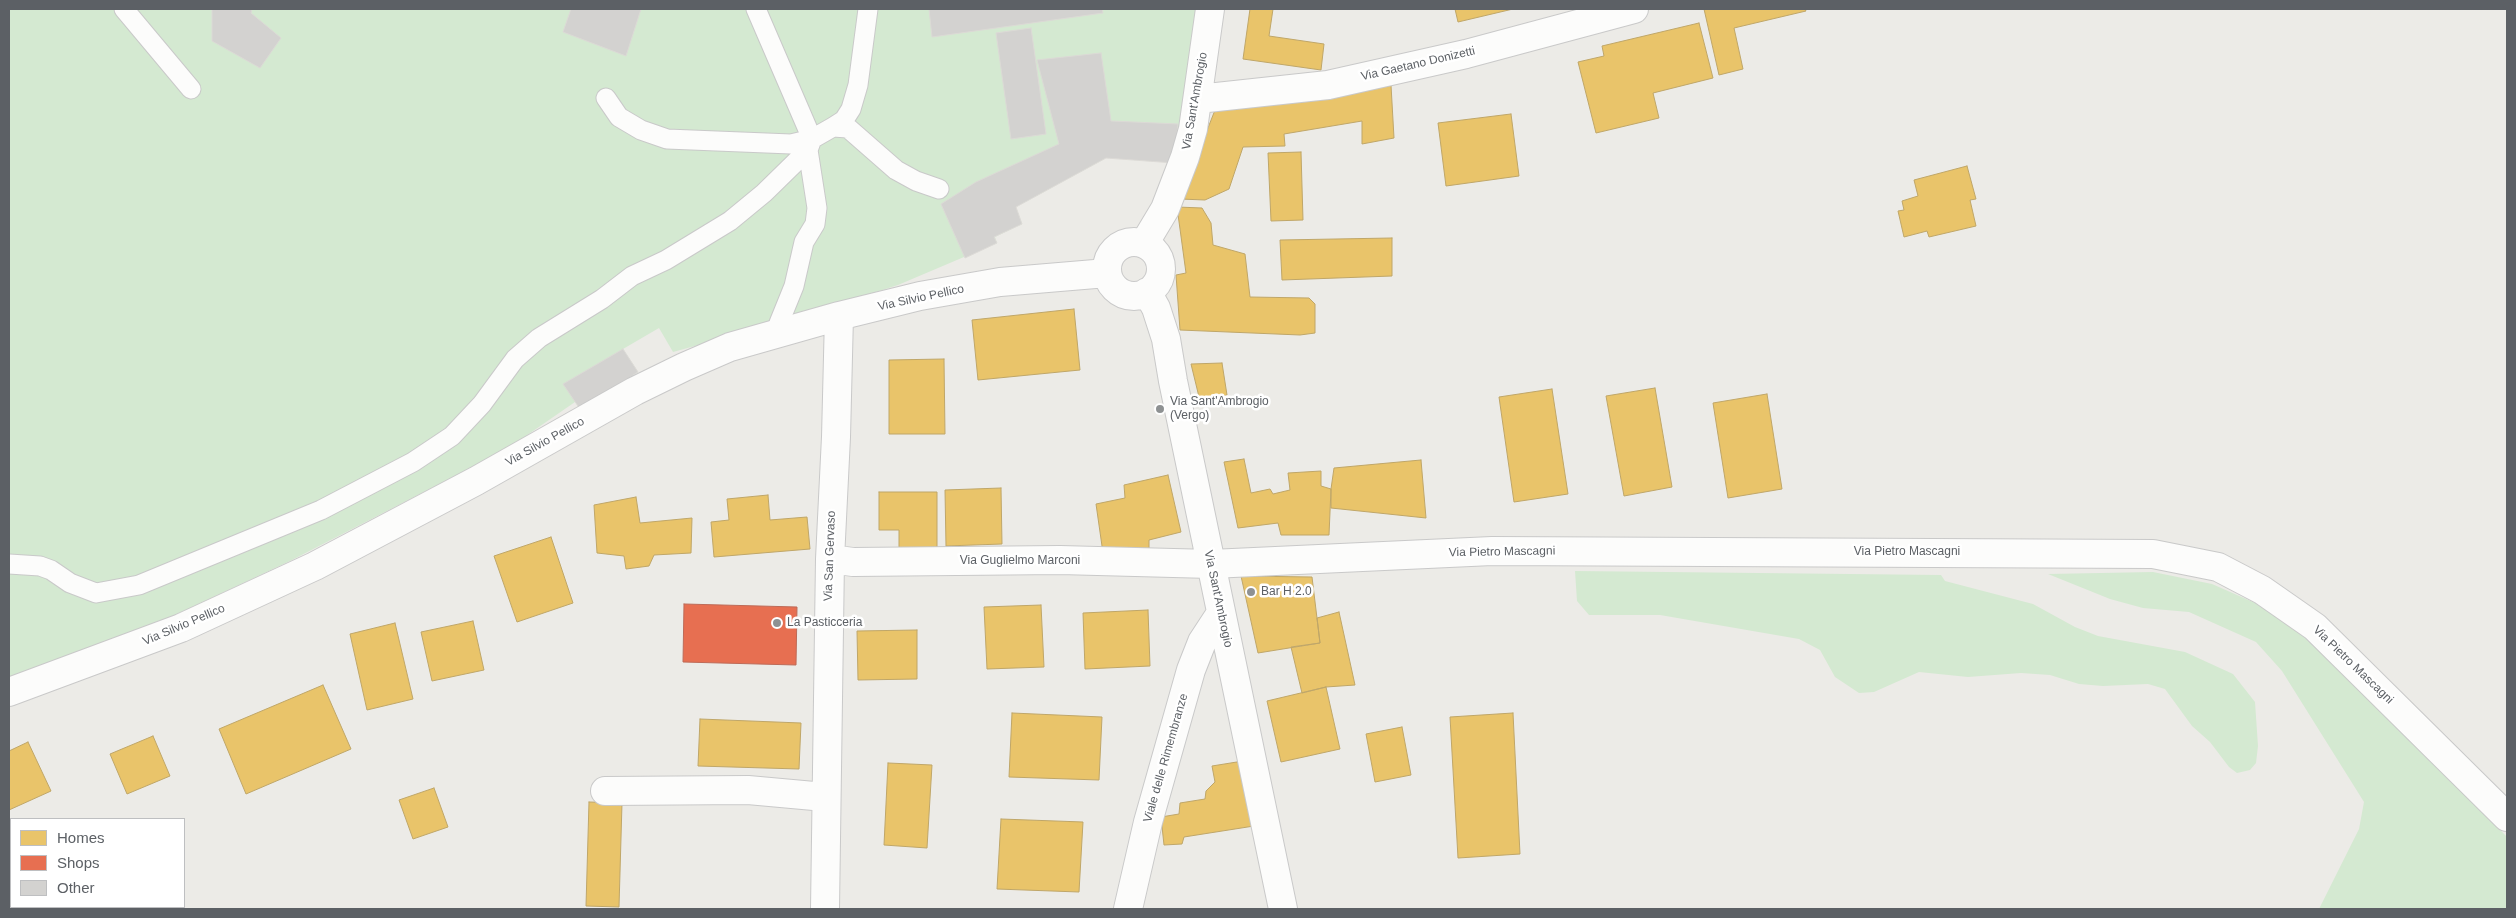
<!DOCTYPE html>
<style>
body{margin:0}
#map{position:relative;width:2516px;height:918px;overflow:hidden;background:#ecebe7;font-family:Arial,sans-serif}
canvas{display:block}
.frame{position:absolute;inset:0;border:10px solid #5c6065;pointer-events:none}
.legend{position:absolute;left:10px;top:818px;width:175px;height:90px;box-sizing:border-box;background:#fff;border:1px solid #bebfc1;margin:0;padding:6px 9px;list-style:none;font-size:15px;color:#5c6065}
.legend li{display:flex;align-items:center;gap:10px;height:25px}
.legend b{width:25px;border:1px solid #bebfc1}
</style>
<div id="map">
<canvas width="2516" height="918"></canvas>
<div class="frame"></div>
<ul class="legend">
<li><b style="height:14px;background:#e9c46a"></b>Homes</li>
<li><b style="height:14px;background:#e76f51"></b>Shops</li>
<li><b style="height:14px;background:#d3d2d0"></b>Other</li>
</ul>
</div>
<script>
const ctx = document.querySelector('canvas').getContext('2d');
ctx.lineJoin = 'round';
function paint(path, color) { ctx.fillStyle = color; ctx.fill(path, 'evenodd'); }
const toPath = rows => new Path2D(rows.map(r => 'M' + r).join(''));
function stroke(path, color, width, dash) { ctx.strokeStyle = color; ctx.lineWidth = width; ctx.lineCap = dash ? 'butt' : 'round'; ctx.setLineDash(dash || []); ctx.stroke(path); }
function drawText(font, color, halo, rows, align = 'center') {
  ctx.font = font + ' Arial,sans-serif'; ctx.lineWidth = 5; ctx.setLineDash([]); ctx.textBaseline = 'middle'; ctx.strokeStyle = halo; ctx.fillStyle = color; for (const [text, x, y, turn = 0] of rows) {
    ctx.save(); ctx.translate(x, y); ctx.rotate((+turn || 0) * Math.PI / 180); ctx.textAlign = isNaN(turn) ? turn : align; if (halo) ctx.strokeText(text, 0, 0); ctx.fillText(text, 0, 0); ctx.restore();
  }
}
paint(toPath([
 [9,9,1206,9,1185,135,1106,158,1016,207,1022,224,995,237,997,243,898,285,789,320,673,352,659,328,623,349,638,372,580,409,575,402,507,449,290,561,160,622,9,679],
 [1575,571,1941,575,1945,581,2033,604,2075,627,2098,636,2185,652,2233,674,2255,702,2258,746,2256,763,2250,770,2237,773,2229,767,2210,742,2192,726,2165,689,2148,684,2103,686,2079,684,2050,675,2021,673,1968,677,1919,672,1874,692,1859,693,1835,677,1820,650,1799,639,1660,615,1589,615,1577,601],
 [2153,572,2212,584,2269,609,2327,650,2507,837,2507,909,2319,909,2359,829,2364,802,2282,671,2256,642,2189,612,2143,608,2110,599,2048,574]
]), '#d4e9d1');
const homes = toPath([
 [1250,9,1273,9,1269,36,1324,44,1321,70,1243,59,1250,9],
 [1455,9,1513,9,1458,22,1455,9],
 [1704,9,1805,9,1806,11,1734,28,1743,69,1719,75,1704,9],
 [1699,23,1713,78,1653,93,1659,118,1596,133,1578,62,1604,56,1602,46,1699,23],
 [1391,85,1394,138,1362,144,1362,121,1284,134,1285,146,1243,147,1229,189,1205,200,1180,199,1217,105,1391,85],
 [1511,114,1519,176,1446,186,1438,123,1511,114],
 [1301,152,1303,220,1271,221,1268,153,1301,152],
 [1967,166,1976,199,1970,200,1976,226,1929,237,1927,231,1904,237,1898,211,1904,210,1902,201,1918,196,1914,180,1967,166],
 [1177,207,1202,208,1211,223,1213,245,1245,254,1250,297,1309,298,1315,304,1315,333,1300,335,1180,330,1176,275,1186,273,1177,207],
 [1392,238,1392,276,1282,280,1280,240,1392,238],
 [1074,309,1080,370,978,380,972,320,1074,309],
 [944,359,945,434,889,434,889,360,944,359],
 [1222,363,1227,395,1200,401,1191,364,1222,363],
 [1655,388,1672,487,1624,496,1606,396,1655,388],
 [1552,389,1568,494,1514,502,1499,397,1552,389],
 [1767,394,1782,489,1728,498,1713,403,1767,394],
 [1244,459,1251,493,1270,489,1273,494,1290,490,1288,473,1321,471,1321,486,1331,489,1329,535,1281,535,1278,523,1238,528,1224,462,1244,459],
 [1421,460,1426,518,1331,508,1331,489,1334,468,1421,460],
 [1168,475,1181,532,1149,540,1149,553,1103,553,1096,504,1125,498,1124,485,1168,475],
 [1001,488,1002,544,946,546,945,490,1001,488],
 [879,492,937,492,937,550,899,550,899,530,879,530,879,492],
 [768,495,770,520,807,517,810,549,714,557,711,522,729,520,727,499,768,495],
 [636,497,640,523,692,518,691,553,654,555,649,566,626,569,624,556,597,553,594,505,636,497],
 [551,537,573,603,517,622,494,556,551,537],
 [1241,576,1312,577,1320,643,1258,653,1241,576],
 [1041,605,1044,667,987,669,984,607,1041,605],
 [1148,610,1150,666,1085,669,1083,613,1148,610],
 [1339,612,1355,685,1326,687,1302,693,1291,647,1320,643,1317,618,1339,612],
 [473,621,484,670,432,681,421,632,473,621],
 [395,623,413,699,367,710,350,634,395,623],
 [917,630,917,679,858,680,857,631,917,630],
 [323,685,351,749,246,794,219,729,323,685],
 [1326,687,1340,749,1281,762,1267,701,1326,687],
 [1012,713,1102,717,1099,780,1009,777,1012,713],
 [1513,713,1520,854,1458,858,1450,717,1513,713],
 [700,719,801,723,799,769,698,766,700,719],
 [1402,727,1411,775,1375,782,1366,734,1402,727],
 [153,736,170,776,127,794,110,754,153,736],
 [28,742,51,791,9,810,9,751,28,742],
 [1243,761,1254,826,1184,837,1182,844,1164,845,1161,817,1179,814,1180,803,1205,799,1206,791,1215,782,1212,766,1243,761],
 [888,763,932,765,927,848,884,845,888,763],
 [434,788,448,827,413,839,399,800,434,788],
 [589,802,622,803,619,907,586,906,589,802],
 [1001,819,1083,822,1079,892,997,889,1001,819]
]);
paint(homes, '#e9c46a');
stroke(homes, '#bfa668', 1);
const shops = toPath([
 [684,604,797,607,796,665,683,662,684,604]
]);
paint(shops, '#e76f51');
stroke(shops, '#bd6a57', 1);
const building = toPath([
 [212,9,252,9,251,13,281,38,260,68,212,41,212,9],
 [571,9,641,9,626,56,563,32,571,9],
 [929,9,1102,9,1103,13,932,37,929,9],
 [1031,28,1046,134,1011,139,996,33,1031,28],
 [1101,53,1111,121,1178,124,1174,163,1106,158,1016,207,1022,224,994,237,997,243,965,258,941,204,976,182,1059,144,1037,60,1101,53],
 [623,349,638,372,580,409,563,384,623,349]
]);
paint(building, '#d3d2d0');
stroke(building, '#dcdad6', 1);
const service = toPath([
 [124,9,191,89],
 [606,98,619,117,641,130,667,139,791,144,812,139,756,9],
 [833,127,844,120,851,109,858,85,868,9],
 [779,323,794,286,804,242,815,224,817,208,808,150,812,139,833,127,848,128,896,170,916,181,939,189],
 [9,564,40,566,51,570,70,583,96,593,139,585,321,510,413,462,452,436,482,404,515,359,539,338,602,299,632,276,666,260,730,221,764,193,808,150]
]);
const minor = toPath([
 [1198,99,1328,85,1466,54,1634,9],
 '1107 269a27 27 0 1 1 54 0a27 27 0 1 1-54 0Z',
 [1144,244,1165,209,1185,157,1193,129,1210,9],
 [1147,292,1156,308,1166,339,1173,381,1283,909],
 [830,559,853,562,1060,560,1211,564,1492,551,2153,554,2218,567,2262,590,2315,627,2507,817],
 [9,692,181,628,315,566,476,481,635,391,684,367,730,347,839,316,920,296,1000,282,1107,273],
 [605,791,748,790,825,797],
 [825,909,830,559,836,437,839,316],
 [1128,909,1148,822,1191,670,1202,642,1221,613]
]);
stroke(service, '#c9c9c9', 21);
stroke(minor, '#c9c9c9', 30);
stroke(service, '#fcfcfb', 19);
stroke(minor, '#fcfcfb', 28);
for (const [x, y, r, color] of [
 [1160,409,5,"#8e9192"],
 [1251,592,5,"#8e9192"],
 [777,623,5,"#8e9192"]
]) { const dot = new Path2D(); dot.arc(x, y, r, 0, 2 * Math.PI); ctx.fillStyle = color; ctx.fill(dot); stroke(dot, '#fff', 2); }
drawText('12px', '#5c6065', '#fff', [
 ["Via Gaetano Donizetti",1418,64,-13],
 ["Via Sant'Ambrogio",1195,101,-80],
 ["Via Silvio Pellico",921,298,-12],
 ["Via Silvio Pellico",545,442,-29],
 ["Via Pietro Mascagni",1502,552,-1],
 ["Via Pietro Mascagni",1907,552],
 ["Via San Gervaso",830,556,-88],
 ["Via Guglielmo Marconi",1020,561],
 ["Via Sant'Ambrogio",1218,599,78],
 ["Via Silvio Pellico",184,625,-23],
 ["Via Pietro Mascagni",2353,665,44],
 ["Viale delle Rimembranze",1166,758,-74]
]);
drawText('12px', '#5c6065', '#fff', [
 ["Via Sant'Ambrogio",1170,402],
 ["(Vergo)",1170,416],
 ["Bar H 2.0",1261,592],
 ["La Pasticceria",787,623]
], 'left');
</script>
